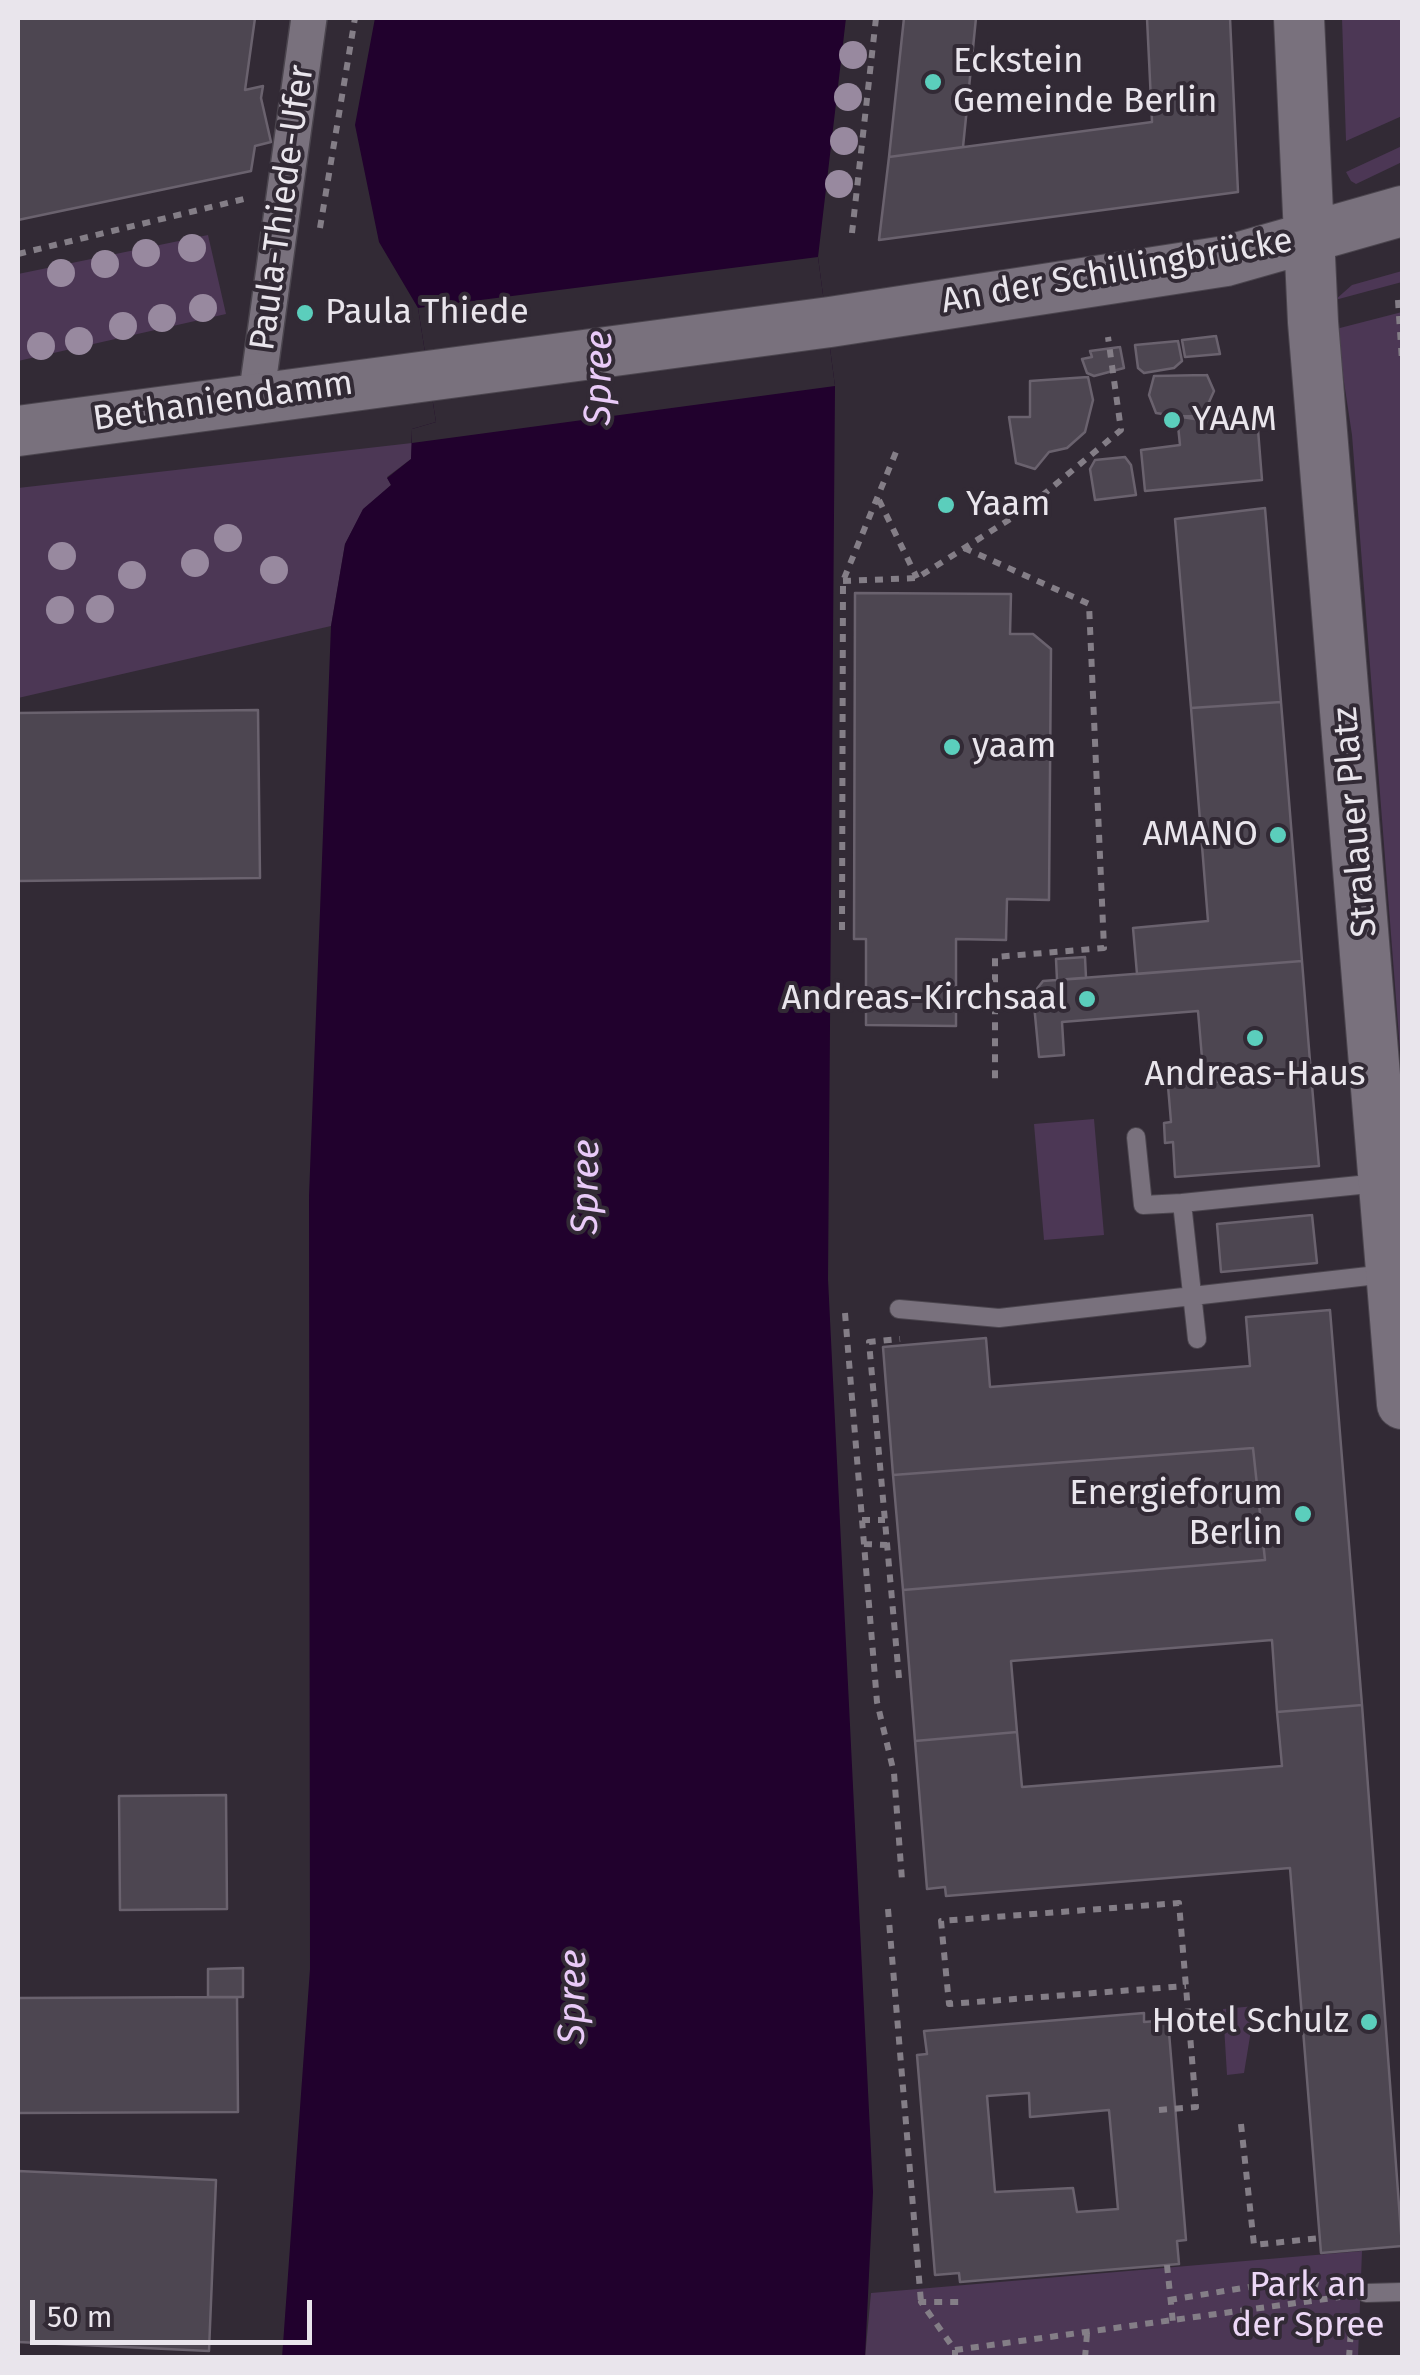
<!DOCTYPE html>
<meta charset="utf-8">
<style>
body{margin:0}
#map{position:relative;width:1420px;height:2375px;overflow:hidden;background:#322a35;font-family:"Fira Sans",sans-serif}
canvas{display:block}
.frame{position:absolute;inset:0;border:20px solid #e9e5ec;pointer-events:none}
.scale{position:absolute;left:30px;top:2300px;width:282px;height:45px;box-sizing:border-box;border:5px solid #e9e5ec;border-top:0;padding-left:12px;font-size:30px;line-height:35px;white-space:nowrap;color:#e9e5ec;-webkit-text-stroke:8px #322a35;paint-order:stroke}
</style>
<div id="map">
<canvas width="1420" height="2375"></canvas>
<div class="frame"></div>
<div class="scale">50 m</div>
</div>
<script>
const ctx = document.querySelector('canvas').getContext('2d');
ctx.lineJoin = 'round';
function paint(path, color) { ctx.fillStyle = color; ctx.fill(path, 'evenodd'); }
const toPath = rows => new Path2D(rows.map(r => 'M' + r).join(''));
function stroke(path, color, width, dash) { ctx.strokeStyle = color; ctx.lineWidth = width; ctx.lineCap = dash ? 'butt' : 'round'; ctx.setLineDash(dash || []); ctx.stroke(path); }
function drawText(font, color, halo, rows, align = 'center') {
  ctx.font = font + ' "Fira Sans",sans-serif'; ctx.lineWidth = 8; ctx.setLineDash([]); ctx.textBaseline = 'middle'; ctx.strokeStyle = halo; ctx.fillStyle = color; for (const [text, x, y, turn = 0] of rows) {
    ctx.save(); ctx.translate(x, y); ctx.rotate((+turn || 0) * Math.PI / 180); ctx.textAlign = isNaN(turn) ? turn : align; if (halo) ctx.strokeText(text, 0, 0); ctx.fillText(text, 0, 0); ctx.restore();
  }
}
paint(toPath([
 [1342,18,1402,18,1402,116,1346,141],
 [1402,146,1402,162,1356,184,1351,181,1346,172],
 [208,235,226,314,18,361,18,274],
 [1402,271,1402,282,1335,300,1352,285],
 [1402,312,1402,1075,1352,435,1336,329],
 [412,443,411,459,387,477,391,485,363,510,345,544,331,626,18,698,18,488],
 [1094,1119,1104,1235,1044,1240,1034,1124],
 [1255,2006,1244,2073,1227,2075,1223,2009],
 [1362,2251,1358,2357,865,2358,871,2293]
]), '#4c3755');
paint(toPath([
 [375,18,846,18,818,257,835,386,828,1279,873,2192,865,2357,282,2358,310,1969,309,1196,331,626,345,544,363,509,391,485,387,478,411,459,412,429,436,422,418,308,379,242,355,125]
]), '#21012d');
paint(toPath([
 [818,257,835,386,412,443,412,429,436,422,418,308]
]), '#322a35');
const building = toPath([
 [18,18,255,18,245,90,263,86,261,98,271,142,255,146,251,171,18,220,18,18],
 [904,18,976,18,963,147,889,157,904,18],
 [1147,18,1230,18,1238,192,879,240,889,157,1152,122,1147,18],
 [1216,336,1220,354,1185,357,1182,340,1216,336],
 [1178,341,1182,361,1174,368,1144,373,1138,368,1135,345,1178,341],
 [1120,347,1124,368,1094,376,1087,373,1082,359,1092,357,1090,351,1120,347],
 [1207,375,1214,391,1201,420,1156,413,1149,395,1154,376,1207,375],
 [1088,377,1093,400,1085,432,1067,448,1049,452,1035,469,1016,463,1009,417,1030,417,1030,381,1088,377],
 [1177,416,1257,417,1262,480,1145,491,1141,450,1180,445,1177,416],
 [1125,457,1131,465,1136,495,1095,500,1090,469,1095,460,1125,457],
 [1265,508,1281,702,1191,708,1175,519,1265,508],
 [855,593,1011,594,1010,634,1033,634,1051,649,1049,900,1007,899,1006,940,956,939,956,1026,866,1025,866,939,854,939,855,593],
 [1281,702,1302,961,1137,974,1133,928,1208,921,1191,708,1281,702],
 [258,710,260,878,18,881,18,713,258,710],
 [1085,957,1086,978,1057,980,1056,959,1085,957],
 [1302,961,1311,1074,1204,1082,1198,1011,1062,1022,1064,1055,1039,1057,1033,994,1043,981,1302,961],
 [1311,1074,1319,1166,1175,1177,1173,1142,1165,1143,1164,1123,1171,1122,1168,1086,1311,1074],
 [1312,1215,1317,1263,1221,1272,1217,1224,1312,1215],
 [1330,1310,1362,1705,1277,1712,1272,1640,1011,1661,1017,1732,915,1741,903,1590,1265,1560,1253,1448,893,1475,883,1347,986,1338,990,1387,1250,1366,1246,1317,1330,1310],
 [1253,1448,1265,1560,903,1590,893,1475,1253,1448],
 [1362,1705,1402,2246,1321,2253,1290,1868,946,1896,945,1887,927,1889,915,1741,1017,1732,1022,1787,1282,1766,1277,1712,1362,1705],
 [226,1795,227,1909,120,1910,119,1796,226,1795],
 [243,1968,243,1997,208,1997,208,1969,243,1968],
 [237,1997,238,2112,18,2113,18,1998,237,1997],
 [1144,2013,1144,2022,1168,2020,1186,2240,1177,2241,1179,2264,960,2282,959,2273,935,2275,917,2055,927,2054,924,2031,1144,2013],
 [1029,2093,1030,2117,1109,2110,1118,2209,1077,2212,1073,2188,995,2192,987,2096,1029,2093],
 [18,2171,216,2180,209,2351,18,2342,18,2171]
]);
paint(building, '#4d4651');
stroke(building, '#6a626e', 2.5);
const service = toPath([
 [1136,1137,1143,1205,1182,1203],
 [899,1309,999,1318,1386,1274],
 [1197,1339,1182,1203,1379,1183],
 [1366,2293,1402,2292]
]);
const minor = toPath([
 [256,398,309,18]
]);
const secondary = toPath([
 [1299,18,1313,322,1402,1404],
 [18,431,830,322,1226,261,1402,211]
]);
stroke(service, '#4b454e', 20);
stroke(minor, '#4b454e', 38);
stroke(secondary, '#4b454e', 52);
stroke(toPath([
 [320,228,355,18],
 [852,233,876,18],
 [18,254,248,198],
 [1398,300,1402,361],
 [879,500,917,578],
 [964,548,1089,604,1104,948,995,957,995,1082],
 [843,581,917,578,1026,509,1121,430,1108,337],
 [842,930,843,581,896,452],
 [845,1313,877,1702,894,1773,902,1880],
 [862,1520,885,1520],
 [864,1544,887,1545],
 [899,1678,869,1342,900,1339],
 [888,1909,921,2302],
 [1159,2110,1196,2107,1179,1903,941,1921,949,2004,1186,1986],
 [1241,2124,1254,2245,1320,2238],
 [1167,2265,1173,2323],
 [1169,2300,1299,2279,1340,2291],
 [955,2350,1340,2297],
 [955,2358,955,2350,921,2302,965,2302],
 [1085,2358,1087,2334],
 [1349,2358,1352,2314]
]), '#847e87', 6, [8, 8]);
stroke(service, '#79717d', 18);
stroke(minor, '#79717d', 35);
stroke(secondary, '#79717d', 50);
ctx.fillStyle = '#98899f';
for (const [x, y] of [
 [853,55],
 [848,97],
 [844,141],
 [839,184],
 [192,248],
 [146,253],
 [105,264],
 [61,273],
 [203,308],
 [162,318],
 [123,326],
 [79,341],
 [41,346],
 [228,538],
 [62,556],
 [195,563],
 [274,570],
 [132,575],
 [100,609],
 [60,610]
]) { ctx.beginPath(); ctx.arc(x, y, 14, 0, 2 * Math.PI); ctx.fill(); }
for (const [x, y, r, color] of [
 [933,82,10,"#5bcebc"],
 [305,313,10,"#5bcebc"],
 [1172,420,10,"#5bcebc"],
 [946,505,10,"#5bcebc"],
 [952,747,10,"#5bcebc"],
 [1278,835,10,"#5bcebc"],
 [1087,999,10,"#5bcebc"],
 [1255,1038,10,"#5bcebc"],
 [1303,1514,10,"#5bcebc"],
 [1369,2022,10,"#5bcebc"]
]) { const dot = new Path2D(); dot.arc(x, y, r, 0, 2 * Math.PI); ctx.fillStyle = color; ctx.fill(dot); stroke(dot, '#322a35', 4); }
drawText('35px', '#e9e5ec', '#322a35', [
 ["Eckstein",953,62],
 ["Gemeinde Berlin",953,102],
 ["Paula Thiede",325,313],
 ["YAAM",1192,420],
 ["Yaam",966,505],
 ["yaam",972,747],
 ["AMANO",1258,835,"right"],
 ["Andreas-Kirchsaal",1067,999,"right"],
 ["Andreas-Haus",1255,1075,"center"],
 ["Energieforum",1283,1494,"right"],
 ["Berlin",1283,1534,"right"],
 ["Hotel Schulz",1349,2022,"right"]
], 'left');
drawText('35px', '#e9e5ec', '#322a35', [
 ["Paula-Thiede-Ufer",283,208,-82],
 ["An der Schillingbrücke",1117,272,-10],
 ["Bethaniendamm",223,402,-8],
 ["Stralauer Platz",1356,822,-95]
]);
drawText('35px', '#ecd7f6', '#322a35', [
 ["Park an",1308,2286],
 ["der Spree",1308,2326]
]);
drawText('italic 38px', '#e9caf8', '#322a35', [
 ["Spree",600,378,-89],
 ["Spree",587,1187,-89],
 ["Spree",574,1997,-89]
]);
</script>
